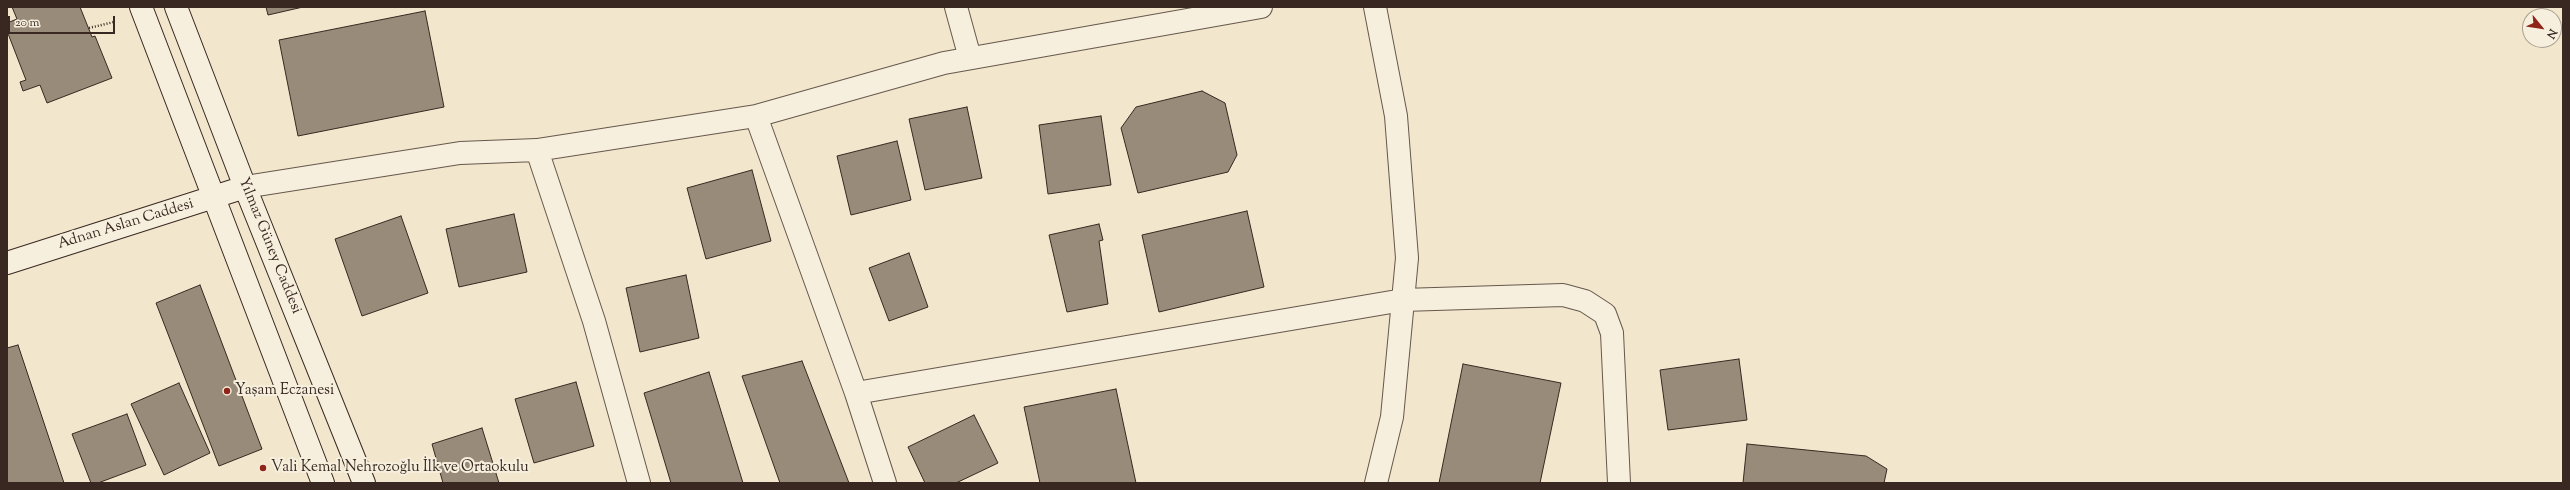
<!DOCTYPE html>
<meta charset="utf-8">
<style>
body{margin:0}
#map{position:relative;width:2570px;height:490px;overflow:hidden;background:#f2e6cc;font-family:"Sorts Mill Goudy",serif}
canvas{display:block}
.frame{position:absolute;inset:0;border:8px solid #382821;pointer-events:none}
.north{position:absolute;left:2522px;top:8px;width:40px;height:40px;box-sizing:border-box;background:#f7efde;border:1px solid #ab9f92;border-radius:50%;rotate:120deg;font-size:11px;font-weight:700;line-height:16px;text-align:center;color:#382821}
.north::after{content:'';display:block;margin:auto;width:14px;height:18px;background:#8f2418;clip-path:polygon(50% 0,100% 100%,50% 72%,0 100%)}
.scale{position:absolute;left:8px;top:16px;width:107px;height:18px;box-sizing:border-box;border:2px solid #382821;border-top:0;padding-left:5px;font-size:12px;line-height:14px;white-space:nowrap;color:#382821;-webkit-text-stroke:3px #f7efde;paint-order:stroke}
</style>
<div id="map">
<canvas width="2570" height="490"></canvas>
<div class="frame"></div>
<div class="north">N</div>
<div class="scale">20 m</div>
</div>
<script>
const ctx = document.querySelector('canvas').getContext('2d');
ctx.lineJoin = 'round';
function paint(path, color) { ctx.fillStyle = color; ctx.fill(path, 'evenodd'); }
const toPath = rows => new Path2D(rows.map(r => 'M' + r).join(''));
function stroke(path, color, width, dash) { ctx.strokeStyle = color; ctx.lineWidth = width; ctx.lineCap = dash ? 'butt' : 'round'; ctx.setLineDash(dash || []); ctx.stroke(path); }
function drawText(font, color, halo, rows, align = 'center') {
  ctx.font = font + ' "Sorts Mill Goudy",serif'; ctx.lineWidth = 4; ctx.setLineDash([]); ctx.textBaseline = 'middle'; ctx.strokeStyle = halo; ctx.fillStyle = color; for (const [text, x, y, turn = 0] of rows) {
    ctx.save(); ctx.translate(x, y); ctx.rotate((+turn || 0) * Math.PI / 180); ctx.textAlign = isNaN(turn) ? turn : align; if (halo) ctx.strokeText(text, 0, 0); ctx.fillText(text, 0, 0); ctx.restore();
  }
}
const building = toPath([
 [12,7,80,7,92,37,95,36,112,78,47,103,40,85,23,91,20,82,26,80,7,31,7,23,17,19,12,7],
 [266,7,303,7,268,15,266,7],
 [425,11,444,107,298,136,279,40,425,11],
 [1202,91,1225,103,1237,155,1228,172,1138,193,1121,128,1136,107,1202,91],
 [967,107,982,178,925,190,909,119,967,107],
 [1101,116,1111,185,1048,194,1039,125,1101,116],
 [897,141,911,200,851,215,837,156,897,141],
 [752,170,771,241,706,259,687,188,752,170],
 [1247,211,1264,287,1159,312,1142,235,1247,211],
 [514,214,527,272,459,287,446,229,514,214],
 [401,216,428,293,362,316,335,239,401,216],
 [1099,224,1103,240,1099,241,1108,304,1067,312,1049,235,1099,224],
 [909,253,928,307,889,321,869,268,909,253],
 [686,275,699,338,640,352,626,288,686,275],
 [200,285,262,449,219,466,156,303,200,285],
 [18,345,64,483,7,483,7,348,18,345],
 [1739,359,1747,420,1668,430,1660,370,1739,359],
 [802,361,849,483,780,483,742,376,802,361],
 [1463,364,1561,383,1540,483,1439,483,1463,364],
 [709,372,743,483,671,483,644,393,709,372],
 [576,382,594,446,534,463,515,399,576,382],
 [179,383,210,453,164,475,131,404,179,383],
 [1116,389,1136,483,1040,483,1024,407,1116,389],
 [127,414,146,465,98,483,91,483,72,434,127,414],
 [974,415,998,463,956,483,925,483,908,447,974,415],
 [482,428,499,483,443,483,432,444,482,428],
 [1747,444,1866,456,1887,469,1884,483,1743,483,1747,444]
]);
paint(building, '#998b7a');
stroke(building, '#382821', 1);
const street = toPath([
 [956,7,970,58],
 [1375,7,1396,116,1407,258,1392,417,1376,483],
 [756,116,856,393,885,483],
 [537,150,594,321,639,483],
 [245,187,460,153,537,150,756,116,944,63,1261,7],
 [856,393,1403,300,1563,295,1585,301,1605,314,1612,333,1619,483]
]);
const secondary = toPath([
 [141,7,323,483],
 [176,7,245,187,364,483],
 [7,263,245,187]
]);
stroke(street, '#66584c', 24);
stroke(secondary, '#382821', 24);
stroke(toPath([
 [89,28,114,22]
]), '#382821', 2.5, [1, 2]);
stroke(street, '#f7efde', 22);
stroke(secondary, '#f7efde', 22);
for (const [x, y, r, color] of [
 [227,391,4,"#8f2418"],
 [263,468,4,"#8f2418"]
]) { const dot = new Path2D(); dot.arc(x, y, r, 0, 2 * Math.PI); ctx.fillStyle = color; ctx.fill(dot); stroke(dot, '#f7efde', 1.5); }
drawText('15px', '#382821', '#f7efde', [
 ["Adnan Aslan Caddesi",126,225,-17],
 ["Yılmaz Güney Caddesi",269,246,68]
]);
drawText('15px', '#382821', '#f7efde', [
 ["Yaşam Eczanesi",235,391],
 ["Vali Kemal Nehrozoğlu İlk ve Ortaokulu",271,468]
], 'left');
</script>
